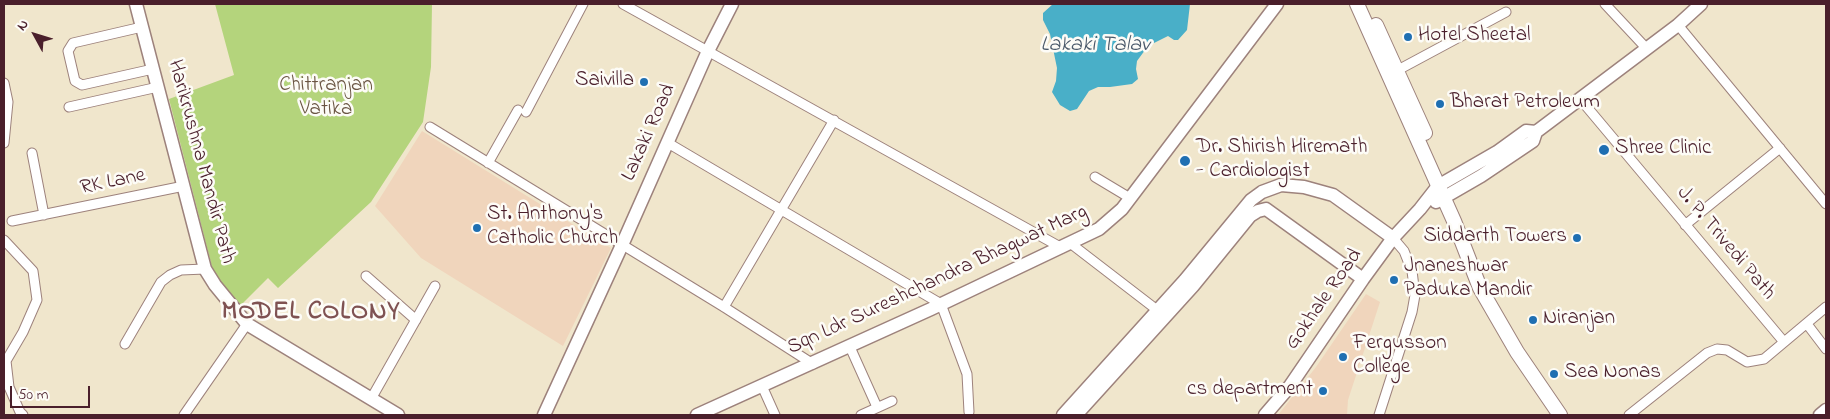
<!DOCTYPE html>
<style>
body{margin:0}
#map{position:relative;width:1830px;height:419px;overflow:hidden;background:#f0e6cc;font-family:"Indie Flower",sans-serif}
canvas{display:block}
.frame{position:absolute;inset:0;border:5px solid #4a1f2b;pointer-events:none}
.north{position:absolute;left:10px;top:10px;width:50px;height:50px;-webkit-text-stroke:4px #fdfcf7;paint-order:stroke;rotate:309deg;font-size:14px;font-weight:700;line-height:20px;text-align:center;color:#4a1f2b}
.north::after{content:'';display:block;margin:auto;width:18px;height:22px;background:#4a1f2b;clip-path:polygon(50% 0,100% 100%,50% 72%,0 100%)}
.scale{position:absolute;left:10px;top:386px;width:80px;height:22px;box-sizing:border-box;border:2px solid #4a1f2b;border-top:0;padding-left:6px;font-size:15px;line-height:18px;white-space:nowrap;color:#4a1f2b;-webkit-text-stroke:4px #fdfcf7;paint-order:stroke}
</style>
<div id="map">
<canvas width="1830" height="419"></canvas>
<div class="frame"></div>
<div class="north">N</div>
<div class="scale">50 m</div>
</div>
<script>
const ctx = document.querySelector('canvas').getContext('2d');
ctx.lineJoin = 'round';
function paint(path, color) { ctx.fillStyle = color; ctx.fill(path, 'evenodd'); }
const toPath = rows => new Path2D(rows.map(r => 'M' + r).join(''));
function stroke(path, color, width, dash) { ctx.strokeStyle = color; ctx.lineWidth = width; ctx.lineCap = dash ? 'butt' : 'round'; ctx.setLineDash(dash || []); ctx.stroke(path); }
function drawText(font, color, halo, rows, align = 'center') {
  ctx.font = font + ' "Indie Flower",sans-serif'; ctx.lineWidth = 5; ctx.setLineDash([]); ctx.textBaseline = 'middle'; ctx.strokeStyle = halo; ctx.fillStyle = color; for (const [text, x, y, turn = 0] of rows) {
    ctx.save(); ctx.translate(x, y); ctx.rotate((+turn || 0) * Math.PI / 180); ctx.textAlign = isNaN(turn) ? turn : align; if (halo) ctx.strokeText(text, 0, 0); ctx.fillText(text, 0, 0); ctx.restore();
  }
}
paint(toPath([
 [422,131,611,248,563,346,421,258,375,206],
 [1366,294,1380,302,1348,400,1347,415,1278,415,1316,367]
]), '#f0d5bc');
paint(toPath([
 [215,4,432,4,431,67,423,122,371,202,278,288,268,278,240,306,221,283,212,267,169,99,234,75]
]), '#b4d47c');
paint(toPath([
 [1053,4,1190,4,1187,30,1178,40,1174,40,1168,36,1148,46,1137,61,1136,69,1138,79,1132,84,1110,87,1098,87,1089,91,1077,109,1070,111,1060,105,1052,92,1056,81,1057,68,1050,34,1043,20,1043,13]
]), '#49afc8');
const street = toPath([
 [623,4,1062,248],
 [1605,4,1647,49],
 [1678,25,1826,204],
 [142,27,73,43,68,51,75,81,82,85,153,69],
 [1398,70,1506,12],
 [4,83,8,102,4,143],
 [1581,100,1784,342],
 [69,107,158,87],
 [526,112,583,4],
 [430,127,724,307,813,364],
 [668,143,941,304,967,374,969,412],
 [32,153,44,215],
 [488,163,518,110],
 [1095,177,1130,198],
 [12,221,184,186],
 [1685,225,1780,148],
 [4,240,33,271,37,300,23,332,6,361,9,387,20,412,23,415],
 [1070,243,1161,313],
 [366,276,416,320],
 [724,307,834,120],
 [1807,324,1826,349],
 [125,344,161,282,170,275,181,270,205,269],
 [850,347,877,407],
 [762,386,775,415],
 [371,399,435,286],
 [184,415,247,324],
 [861,415,892,401],
 [1379,415,1412,312,1415,295,1412,271,1404,251,1393,238],
 [1629,415,1707,353,1717,349,1727,350,1747,362,1764,359,1826,307]
]);
const secondary = toPath([
 [136,4,205,269,215,285,247,324,398,415],
 [1436,202,1481,176,1533,141,1536,132,1678,25,1701,4],
 [544,415,622,245,708,51,732,4],
 [697,415,931,309,1099,229,1122,209,1277,4],
 [1063,415,1185,280,1251,200,1262,192,1281,185,1304,187,1333,195,1393,238],
 [1076,415,1193,286,1250,216,1258,211,1266,209,1363,279],
 [1265,415,1290,386,1363,279,1393,238,1420,209,1438,186,1497,152,1526,131,1536,132],
 [1820,415,1826,410]
]);
const primary = toPath([
 [1357,4,1454,221,1480,288,1517,352,1560,415],
 [1376,25,1425,133]
]);
stroke(street, '#9d827c', 11);
stroke(secondary, '#9d827c', 15);
stroke(primary, '#9d827c', 16);
stroke(street, '#fff', 9);
stroke(secondary, '#fff', 12);
stroke(primary, '#fff', 14);
for (const [x, y, r, color] of [
 [1408,37,5,"#1f6fb2"],
 [644,82,5,"#1f6fb2"],
 [1440,104,5,"#1f6fb2"],
 [1604,150,6,"#1f6fb2"],
 [1185,161,6,"#1f6fb2"],
 [477,228,5,"#1f6fb2"],
 [1577,238,5,"#1f6fb2"],
 [1394,280,5,"#1f6fb2"],
 [1533,320,5,"#1f6fb2"],
 [1343,357,5,"#1f6fb2"],
 [1554,374,5,"#1f6fb2"],
 [1323,391,5,"#1f6fb2"]
]) { const dot = new Path2D(); dot.arc(x, y, r, 0, 2 * Math.PI); ctx.fillStyle = color; ctx.fill(dot); stroke(dot, '#fdfcf7', 2); }
drawText('21px', '#4a1f2b', '#fdfcf7', [
 ["Hotel Sheetal",1418,37],
 ["Saivilla",634,82,"right"],
 ["Bharat Petroleum",1450,104],
 ["Dr. Shirish Hiremath",1196,149],
 ["- Cardiologist",1196,173],
 ["Shree Clinic",1615,150],
 ["St. Anthony's",487,216],
 ["Catholic Church",487,240],
 ["Siddarth Towers",1567,238,"right"],
 ["Jnaneshwar",1404,268],
 ["Paduka Mandir",1404,292],
 ["Niranjan",1543,320],
 ["Fergusson",1353,345],
 ["College",1353,369],
 ["Sea Nonas",1564,374],
 ["cs department",1313,391,"right"]
], 'left');
drawText('21px', '#6a5543', '#fdfcf7', [
 ["Chittranjan",326,87],
 ["Vatika",326,111]
]);
drawText('21px', '#4a1f2b', '#fdfcf7', [
 ["Lakaki Road",650,133,-66],
 ["Harikrushna Mandir Path",200,162,75],
 ["RK Lane",113,183,-12],
 ["J. P. Trivedi Path",1725,244,50],
 ["Sqn Ldr Sureshchandra Bhagwat Marg",938,281,-25],
 ["Gokhale Road",1325,300,-55]
]);
drawText('italic 22px', '#4a596a', '#fdfcf7', [
 ["Lakaki Talav",1095,46]
]);
ctx.letterSpacing = '1px';
drawText('bold 26px', '#7f5252', '#fdfcf7', [
 ["MODEL COLONY",311,314]
]);
ctx.letterSpacing = '0px';
</script>
